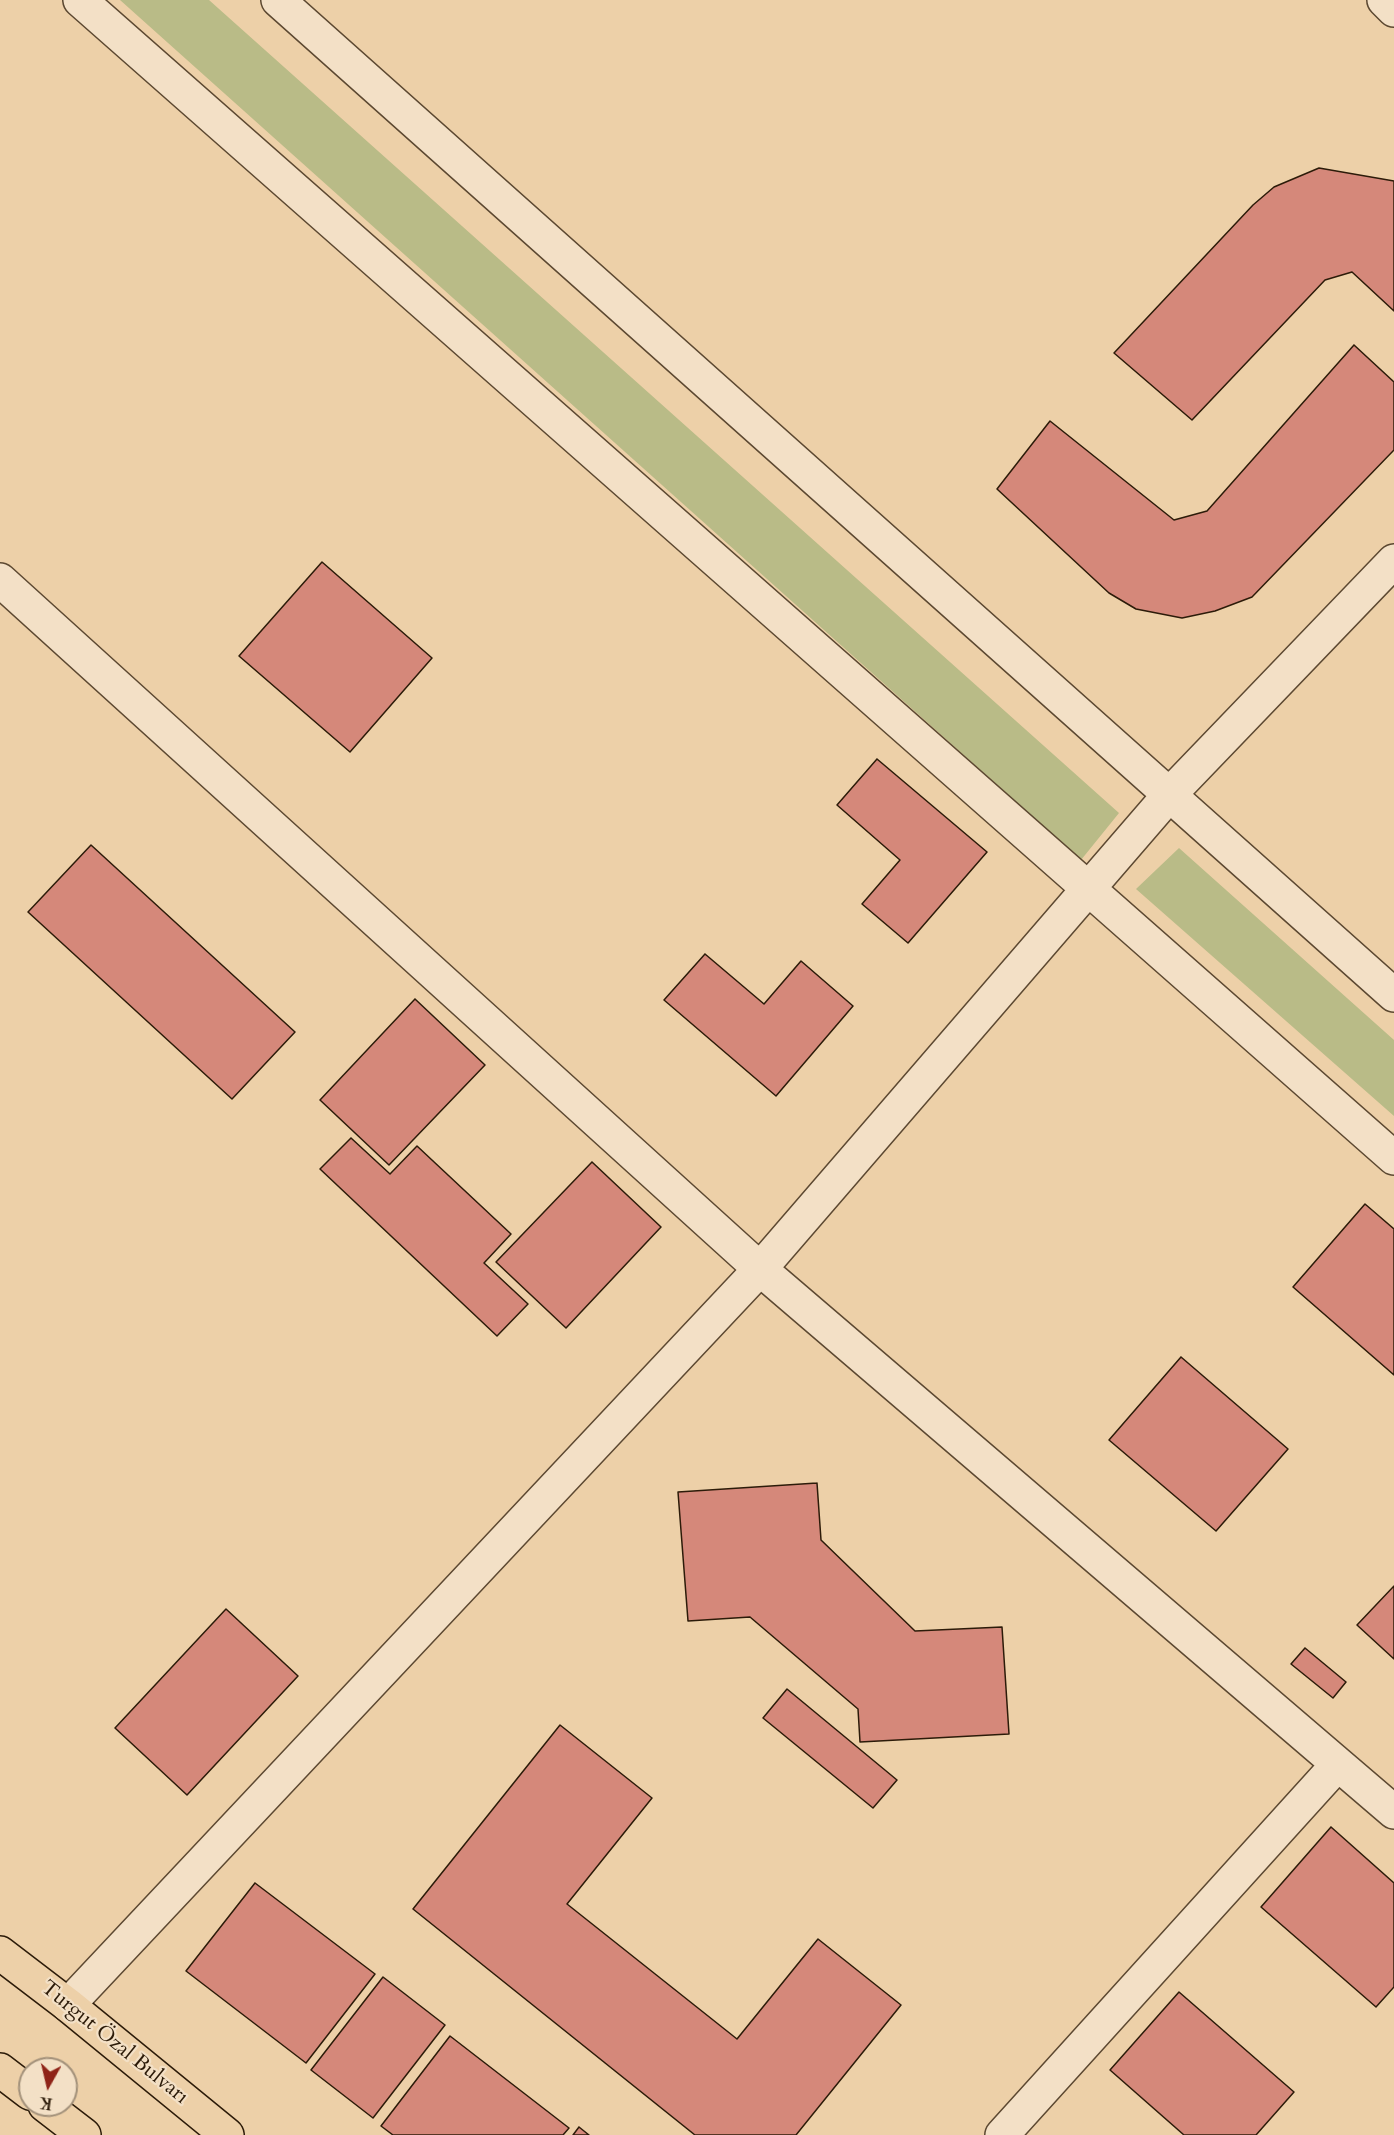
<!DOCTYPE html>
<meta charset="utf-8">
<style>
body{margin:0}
#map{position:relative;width:1394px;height:2135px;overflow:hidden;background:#edd0a8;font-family:Cardo,serif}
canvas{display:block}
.north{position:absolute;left:18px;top:2057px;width:60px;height:60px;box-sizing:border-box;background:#f3e0c6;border:2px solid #a3917a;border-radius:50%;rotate:188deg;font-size:16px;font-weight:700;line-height:24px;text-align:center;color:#2c1b09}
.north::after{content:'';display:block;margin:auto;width:21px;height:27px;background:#8f2418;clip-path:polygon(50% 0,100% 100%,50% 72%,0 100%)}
</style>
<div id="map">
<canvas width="1394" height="2135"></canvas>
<div class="north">K</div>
</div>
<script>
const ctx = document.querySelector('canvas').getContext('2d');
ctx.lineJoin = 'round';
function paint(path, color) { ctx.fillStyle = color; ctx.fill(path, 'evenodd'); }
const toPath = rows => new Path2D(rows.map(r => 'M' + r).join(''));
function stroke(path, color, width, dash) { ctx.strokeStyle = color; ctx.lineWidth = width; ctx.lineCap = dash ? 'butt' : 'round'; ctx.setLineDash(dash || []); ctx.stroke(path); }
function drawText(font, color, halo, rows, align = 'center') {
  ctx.font = font + ' Cardo,serif'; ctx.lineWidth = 4.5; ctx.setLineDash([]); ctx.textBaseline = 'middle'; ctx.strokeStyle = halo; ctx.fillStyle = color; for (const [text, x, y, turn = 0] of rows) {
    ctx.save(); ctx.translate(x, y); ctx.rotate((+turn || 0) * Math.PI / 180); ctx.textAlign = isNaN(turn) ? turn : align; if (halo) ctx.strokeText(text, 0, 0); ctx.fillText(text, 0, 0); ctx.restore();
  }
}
paint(toPath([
 [120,0,209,0,1119,813,1081,860],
 [1179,848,1394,1040,1394,1116,1136,889]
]), '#b9bb87');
const building = toPath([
 [1319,168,1394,181,1394,311,1352,272,1325,280,1192,420,1114,353,1253,205,1274,187,1319,168],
 [1354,345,1394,382,1394,450,1252,597,1215,611,1182,618,1136,609,1109,593,997,489,1050,421,1174,520,1207,511,1354,345],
 [322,562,432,658,350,752,239,656,322,562],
 [877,759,987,852,908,943,862,904,900,860,837,805,877,759],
 [91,845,295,1032,232,1099,28,912,91,845],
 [705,954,764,1004,801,961,853,1006,776,1096,664,1000,705,954],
 [415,999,485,1065,389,1165,320,1100,415,999],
 [351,1138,390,1174,417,1146,511,1234,484,1263,528,1304,497,1336,320,1169,351,1138],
 [592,1162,661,1227,566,1328,496,1262,592,1162],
 [1365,1204,1394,1229,1394,1375,1293,1287,1365,1204],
 [1181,1357,1288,1449,1216,1531,1109,1440,1181,1357],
 [817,1483,821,1540,915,1631,1002,1627,1009,1734,860,1742,858,1709,750,1617,688,1621,678,1492,817,1483],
 [1394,1586,1394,1659,1357,1625,1394,1586],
 [226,1609,298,1676,187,1795,115,1728,226,1609],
 [1305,1648,1346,1682,1333,1698,1291,1664,1305,1648],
 [787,1689,897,1780,873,1808,763,1718,787,1689],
 [560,1725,652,1798,567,1904,737,2039,818,1939,901,2005,796,2135,695,2135,413,1909,560,1725],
 [1331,1827,1394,1883,1394,1987,1376,2007,1261,1907,1331,1827],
 [255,1883,375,1974,306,2063,186,1971,255,1883],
 [383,1977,445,2025,373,2118,311,2070,383,1977],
 [1179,1992,1294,2092,1256,2135,1184,2135,1110,2070,1179,1992],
 [450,2036,569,2128,563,2135,393,2135,381,2126,450,2036],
 [579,2127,589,2135,573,2135,579,2127]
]);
paint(building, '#d5887a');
stroke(building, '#2c1b09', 1.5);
const minor = toPath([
 [80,0,1394,1158],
 [278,0,1394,995],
 [1384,0,1394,10],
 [0,580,760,1269,1170,794,1394,561],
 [68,2005,760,1269,1394,1812],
 [1002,2135,1338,1764]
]);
const major = toPath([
 [0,1953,68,2005,227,2135],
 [0,2070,30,2093],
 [45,2105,84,2135]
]);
stroke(minor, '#5c4831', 36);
stroke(major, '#2c1b09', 36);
stroke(minor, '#f3e0c6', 33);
stroke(major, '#edd0a8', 33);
drawText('21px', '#2c1b09', '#f3e0c6', [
 ["Turgut Özal Bulvarı",114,2043,39]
]);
</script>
